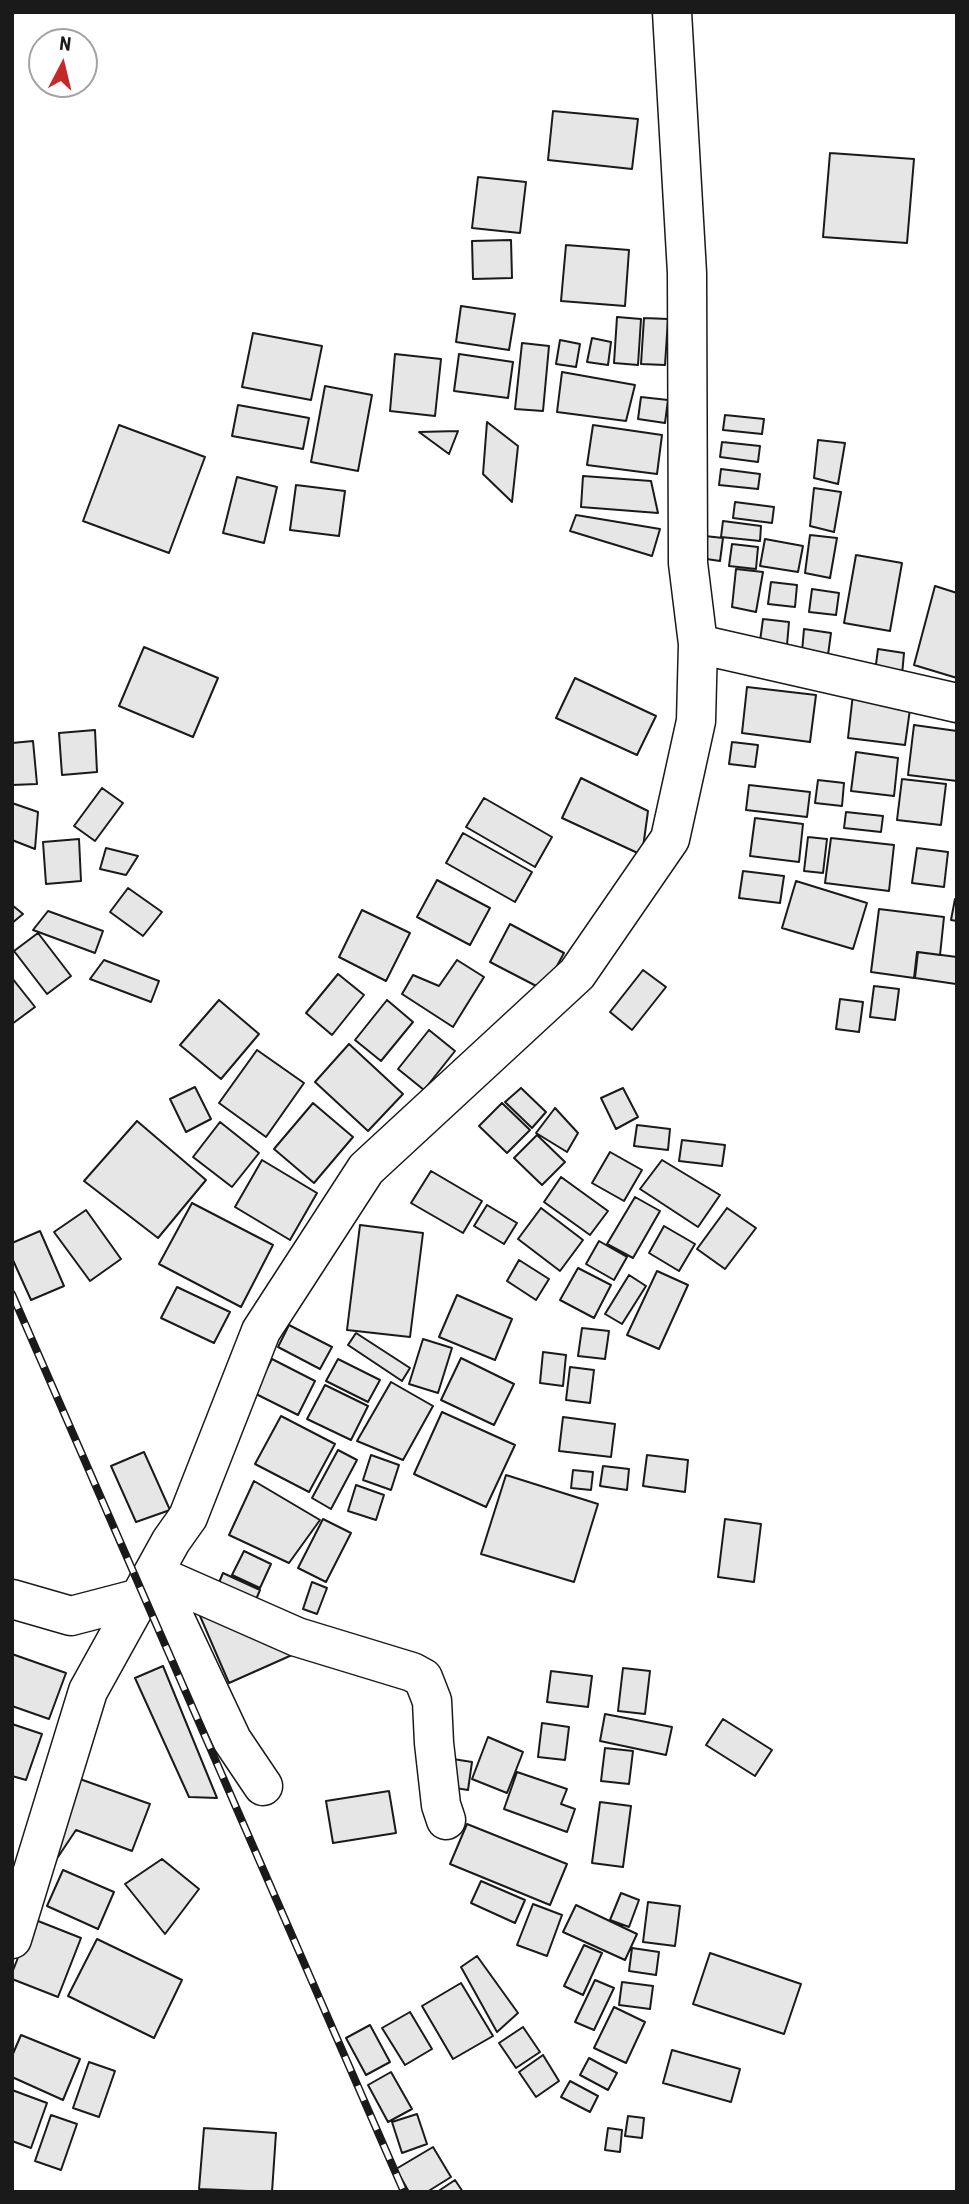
<!DOCTYPE html>
<style>
body{margin:0}
#map{position:relative;width:969px;height:2204px;overflow:hidden;background:#fff;font-family:"Roboto Condensed",sans-serif}
canvas{display:block}
.frame{position:absolute;inset:0;border:14px solid #1a1a1a;pointer-events:none}
.north{position:absolute;left:28px;top:28px;width:70px;height:70px;box-sizing:border-box;background:#fff;border:2px solid #a3a3a3;border-radius:50%;rotate:7deg;font-size:19px;font-weight:700;line-height:28px;text-align:center;color:#1a1a1a}
.north::after{content:'';display:block;margin:auto;width:24px;height:32px;background:#c62828;clip-path:polygon(50% 0,100% 100%,50% 72%,0 100%)}
</style>
<div id="map">
<canvas width="969" height="2204"></canvas>
<div class="frame"></div>
<div class="north">N</div>
</div>
<script>
const ctx = document.querySelector('canvas').getContext('2d');
ctx.lineJoin = 'round';
function paint(path, color) { ctx.fillStyle = color; ctx.fill(path, 'evenodd'); }
const toPath = rows => new Path2D(rows.map(r => 'M' + r).join(''));
function stroke(path, color, width, dash) { ctx.strokeStyle = color; ctx.lineWidth = width; ctx.lineCap = dash ? 'butt' : 'round'; ctx.setLineDash(dash || []); ctx.stroke(path); }
const building = toPath([
 [553,111,638,119,632,169,548,160,553,111],
 [830,153,914,159,907,243,823,237,830,153],
 [478,177,526,182,520,233,472,228,478,177],
 [511,240,512,278,473,279,472,241,511,240],
 [566,245,629,250,625,306,561,301,566,245],
 [461,306,515,314,509,350,456,342,461,306],
 [617,317,641,319,638,365,614,363,617,317],
 [644,318,668,319,665,365,641,364,644,318],
 [253,333,322,346,311,400,242,387,253,333],
 [592,338,611,342,608,365,587,362,592,338],
 [560,340,580,344,576,367,556,364,560,340],
 [522,343,549,346,543,411,515,409,522,343],
 [395,354,441,359,435,416,390,411,395,354],
 [459,354,513,362,508,398,454,391,459,354],
 [562,372,635,385,626,421,557,412,562,372],
 [325,386,372,395,358,471,311,462,325,386],
 [641,397,668,400,665,423,638,419,641,397],
 [238,405,309,418,303,449,232,436,238,405],
 [725,415,764,419,762,434,723,430,725,415],
 [487,422,518,446,512,502,483,474,487,422],
 [119,425,205,457,169,553,83,521,119,425],
 [593,425,662,435,657,474,587,465,593,425],
 [458,431,449,454,419,432,458,431],
 [818,440,845,443,838,484,814,478,818,440],
 [722,442,760,446,758,462,720,457,722,442],
 [721,469,760,474,758,489,719,485,721,469],
 [583,476,651,481,658,513,581,507,583,476],
 [237,477,277,487,264,543,223,533,237,477],
 [296,485,345,491,339,536,290,530,296,485],
 [814,488,841,492,834,532,810,526,814,488],
 [735,502,774,507,772,523,733,518,735,502],
 [576,515,660,529,652,556,570,531,576,515],
 [723,521,761,526,760,541,721,537,723,521],
 [696,535,723,538,720,561,693,557,696,535],
 [810,535,837,538,830,578,805,573,810,535],
 [765,539,803,546,798,572,760,566,765,539],
 [732,544,758,547,756,569,729,566,732,544],
 [856,555,902,563,890,631,844,623,856,555],
 [736,569,763,572,756,612,732,607,736,569],
 [771,582,797,585,795,607,768,604,771,582],
 [935,586,957,593,957,678,914,665,935,586],
 [812,589,839,593,836,615,809,612,812,589],
 [763,619,789,622,787,645,760,641,763,619],
 [804,629,831,633,828,655,802,652,804,629],
 [144,647,218,678,193,737,119,706,144,647],
 [878,649,904,653,902,675,875,672,878,649],
 [575,678,656,716,637,755,556,718,575,678],
 [747,687,816,695,810,742,742,733,747,687],
 [853,694,911,702,905,745,848,738,853,694],
 [914,725,957,731,957,781,908,775,914,725],
 [95,730,97,772,62,775,59,733,95,730],
 [33,741,37,784,12,785,12,743,33,741],
 [732,742,758,745,755,767,729,764,732,742],
 [856,752,898,758,894,796,851,791,856,752],
 [581,778,648,811,642,855,562,818,581,778],
 [902,779,946,784,941,825,897,820,902,779],
 [818,780,844,783,842,806,815,803,818,780],
 [749,785,810,792,807,817,746,810,749,785],
 [102,788,123,803,95,841,74,826,102,788],
 [484,798,552,837,535,867,466,827,484,798],
 [12,803,38,812,35,849,12,840,12,803],
 [846,812,883,816,881,832,844,828,846,812],
 [755,818,803,824,799,862,750,856,755,818],
 [463,833,532,872,515,902,446,863,463,833],
 [808,837,827,839,823,873,804,871,808,837],
 [831,838,894,845,889,891,825,883,831,838],
 [79,839,81,881,46,884,43,842,79,839],
 [106,848,138,856,126,875,100,869,106,848],
 [917,848,948,852,944,887,912,883,917,848],
 [743,871,784,876,780,903,739,898,743,871],
 [437,880,490,908,470,945,417,917,437,880],
 [796,881,867,903,853,949,782,928,796,881],
 [128,888,162,912,143,936,110,912,128,888],
 [955,899,957,899,957,921,951,920,955,899],
 [12,905,23,914,12,923,12,905],
 [879,909,944,917,940,955,917,952,914,978,871,972,879,909],
 [362,910,410,933,386,981,339,957,362,910],
 [48,911,103,931,95,953,33,930,48,911],
 [510,924,564,953,544,990,490,962,510,924],
 [38,933,71,976,47,994,14,951,38,933],
 [918,952,957,957,956,984,915,978,918,952],
 [104,960,159,981,151,1002,90,979,104,960],
 [457,960,484,977,453,1027,402,994,413,975,439,986,457,960],
 [643,970,666,987,632,1030,610,1012,643,970],
 [338,974,364,995,332,1035,306,1013,338,974],
 [12,978,35,1007,12,1024,12,978],
 [874,986,899,989,895,1020,870,1017,874,986],
 [840,999,863,1002,859,1032,836,1029,840,999],
 [219,1000,259,1034,221,1079,180,1045,219,1000],
 [387,1000,413,1022,381,1061,355,1040,387,1000],
 [429,1030,455,1051,424,1090,398,1069,429,1030],
 [349,1044,403,1094,368,1131,315,1082,349,1044],
 [257,1050,304,1083,266,1137,219,1103,257,1050],
 [195,1087,211,1119,186,1132,170,1099,195,1087],
 [521,1088,546,1112,532,1128,505,1102,521,1088],
 [623,1088,638,1117,616,1129,601,1098,623,1088],
 [313,1103,353,1137,314,1183,274,1149,313,1103],
 [502,1103,530,1130,507,1153,479,1126,502,1103],
 [555,1108,578,1133,567,1152,536,1133,555,1108],
 [137,1121,206,1180,158,1238,84,1181,137,1121],
 [220,1122,259,1153,232,1187,193,1157,220,1122],
 [637,1125,670,1129,668,1150,634,1146,637,1125],
 [537,1135,565,1162,542,1185,514,1158,537,1135],
 [682,1140,725,1145,722,1166,679,1161,682,1140],
 [610,1152,642,1170,624,1201,592,1183,610,1152],
 [262,1160,317,1193,290,1240,235,1207,262,1160],
 [662,1160,720,1195,698,1227,640,1189,662,1160],
 [431,1171,482,1201,463,1233,411,1203,431,1171],
 [561,1177,608,1211,590,1235,544,1202,561,1177],
 [635,1197,660,1211,633,1258,607,1244,635,1197],
 [192,1203,273,1245,241,1307,159,1264,192,1203],
 [487,1205,517,1223,504,1244,474,1226,487,1205],
 [541,1208,583,1240,560,1271,518,1239,541,1208],
 [727,1208,756,1228,725,1269,697,1249,727,1208],
 [86,1210,121,1259,90,1281,54,1232,86,1210],
 [360,1225,423,1233,410,1337,347,1330,360,1225],
 [664,1226,695,1244,679,1271,649,1253,664,1226],
 [40,1231,64,1286,31,1300,12,1258,12,1243,40,1231],
 [599,1241,627,1257,614,1280,586,1264,599,1241],
 [519,1260,549,1279,536,1300,507,1281,519,1260],
 [578,1268,611,1285,594,1318,560,1300,578,1268],
 [657,1271,688,1285,659,1349,627,1335,657,1271],
 [629,1275,646,1286,622,1324,605,1314,629,1275],
 [177,1287,230,1312,214,1343,161,1318,177,1287],
 [457,1295,512,1319,495,1360,439,1337,457,1295],
 [289,1325,332,1347,320,1369,278,1347,289,1325],
 [582,1328,609,1331,605,1359,578,1356,582,1328],
 [356,1333,410,1368,402,1381,348,1345,356,1333],
 [423,1339,452,1348,438,1393,409,1384,423,1339],
 [543,1352,566,1355,563,1386,540,1383,543,1352],
 [461,1358,514,1384,494,1425,441,1400,461,1358],
 [272,1359,315,1381,298,1415,254,1393,272,1359],
 [338,1359,380,1380,368,1402,326,1381,338,1359],
 [570,1367,594,1370,590,1403,566,1400,570,1367],
 [391,1382,433,1406,403,1460,357,1441,391,1382],
 [325,1385,368,1406,351,1440,307,1419,325,1385],
 [442,1412,515,1445,486,1507,414,1474,442,1412],
 [281,1416,335,1444,309,1492,255,1464,281,1416],
 [563,1417,615,1424,611,1457,559,1451,563,1417],
 [338,1450,357,1460,331,1509,312,1498,338,1450],
 [144,1452,170,1510,136,1522,111,1466,144,1452],
 [371,1455,399,1465,391,1490,363,1480,371,1455],
 [647,1455,688,1460,685,1492,643,1486,647,1455],
 [603,1466,629,1469,627,1490,600,1486,603,1466],
 [573,1470,593,1472,591,1490,571,1488,573,1470],
 [506,1475,598,1504,574,1582,481,1554,506,1475],
 [254,1481,320,1520,289,1563,229,1535,254,1481],
 [356,1485,384,1495,376,1520,348,1511,356,1485],
 [323,1519,351,1533,326,1582,298,1568,323,1519],
 [725,1519,761,1524,754,1582,718,1577,725,1519],
 [244,1551,271,1564,260,1588,232,1575,244,1551],
 [223,1573,260,1590,252,1609,215,1592,223,1573],
 [312,1582,327,1588,317,1614,303,1609,312,1582],
 [197,1609,292,1655,229,1683,197,1609],
 [12,1654,66,1673,49,1719,12,1706,12,1654],
 [163,1666,217,1798,189,1797,135,1678,163,1666],
 [623,1668,650,1671,645,1714,618,1711,623,1668],
 [551,1671,592,1676,588,1707,547,1702,551,1671],
 [605,1714,672,1727,666,1755,600,1741,605,1714],
 [723,1719,772,1750,755,1776,706,1745,723,1719],
 [542,1723,569,1727,565,1760,538,1757,542,1723],
 [12,1724,42,1734,26,1780,12,1776,12,1724],
 [488,1737,523,1752,507,1793,472,1779,488,1737],
 [605,1748,633,1751,629,1784,601,1781,605,1748],
 [453,1759,472,1762,468,1790,449,1787,453,1759],
 [517,1772,567,1789,561,1804,575,1809,567,1832,504,1809,517,1772],
 [77,1778,150,1804,132,1851,76,1830,58,1857,49,1854,77,1778],
 [389,1791,396,1833,333,1843,326,1801,389,1791],
 [600,1802,631,1806,623,1867,592,1863,600,1802],
 [467,1824,567,1864,550,1905,450,1864,467,1824],
 [162,1859,199,1889,165,1934,125,1884,162,1859],
 [63,1870,114,1892,98,1929,47,1906,63,1870],
 [481,1881,525,1900,515,1923,471,1903,481,1881],
 [621,1893,639,1900,629,1927,610,1920,621,1893],
 [648,1902,680,1906,675,1946,643,1942,648,1902],
 [533,1904,562,1915,547,1956,517,1945,533,1904],
 [576,1905,637,1934,625,1960,563,1932,576,1905],
 [33,1919,81,1938,58,1997,12,1979,12,1973,33,1919],
 [97,1939,182,1980,154,2038,68,1996,97,1939],
 [584,1945,602,1953,583,1995,564,1986,584,1945],
 [632,1948,659,1952,656,1975,629,1971,632,1948],
 [710,1953,801,1984,784,2034,693,2004,710,1953],
 [477,1956,518,2013,497,2032,461,1967,477,1956],
 [595,1980,614,1988,594,2030,575,2022,595,1980],
 [622,1982,653,1986,650,2009,619,2005,622,1982],
 [461,1983,493,2036,453,2059,422,2006,461,1983],
 [614,2007,645,2022,626,2063,594,2048,614,2007],
 [410,2012,432,2049,405,2065,382,2028,410,2012],
 [370,2025,390,2062,366,2075,346,2038,370,2025],
 [523,2027,540,2052,516,2068,499,2043,523,2027],
 [21,2035,80,2059,63,2100,12,2077,12,2056,21,2035],
 [672,2050,740,2069,731,2102,663,2083,672,2050],
 [543,2055,559,2081,536,2097,519,2072,543,2055],
 [589,2058,617,2073,608,2090,580,2075,589,2058],
 [89,2062,115,2071,99,2117,73,2108,89,2062],
 [391,2072,412,2109,388,2122,368,2085,391,2072],
 [570,2081,598,2096,590,2112,561,2097,570,2081],
 [12,2090,47,2103,31,2148,12,2141,12,2090],
 [417,2114,427,2144,402,2153,392,2122,417,2114],
 [51,2115,77,2124,61,2170,35,2161,51,2115],
 [628,2116,644,2118,642,2138,625,2136,628,2116],
 [204,2128,276,2133,272,2192,199,2189,204,2128],
 [608,2128,622,2130,620,2152,605,2150,608,2128],
 [433,2147,451,2177,427,2192,409,2192,396,2169,433,2147],
 [455,2180,463,2192,437,2192,455,2180]
]);
paint(building, '#e6e6e6');
stroke(building, '#1a1a1a', 2);
const minor = toPath([
 [672,12,687,273,688,563,698,644],
 [154,1574,297,1637,412,1672,423,1678,432,1701,434,1743,441,1805,446,1820],
 [154,1574,232,1740,263,1786],
 [12,1599,71,1616,140,1598],
 [12,1939,88,1691,171,1541,188,1517,261,1331,366,1169,577,974,670,839,696,721,698,644,957,703]
]);
stroke(minor, '#1a1a1a', 41);
stroke(minor, '#fff', 38);
const rail = toPath([
 [12,1294,404,2192]
]);
stroke(rail, '#1a1a1a', 8);
stroke(rail, '#fff', 5, [16]);
</script>
